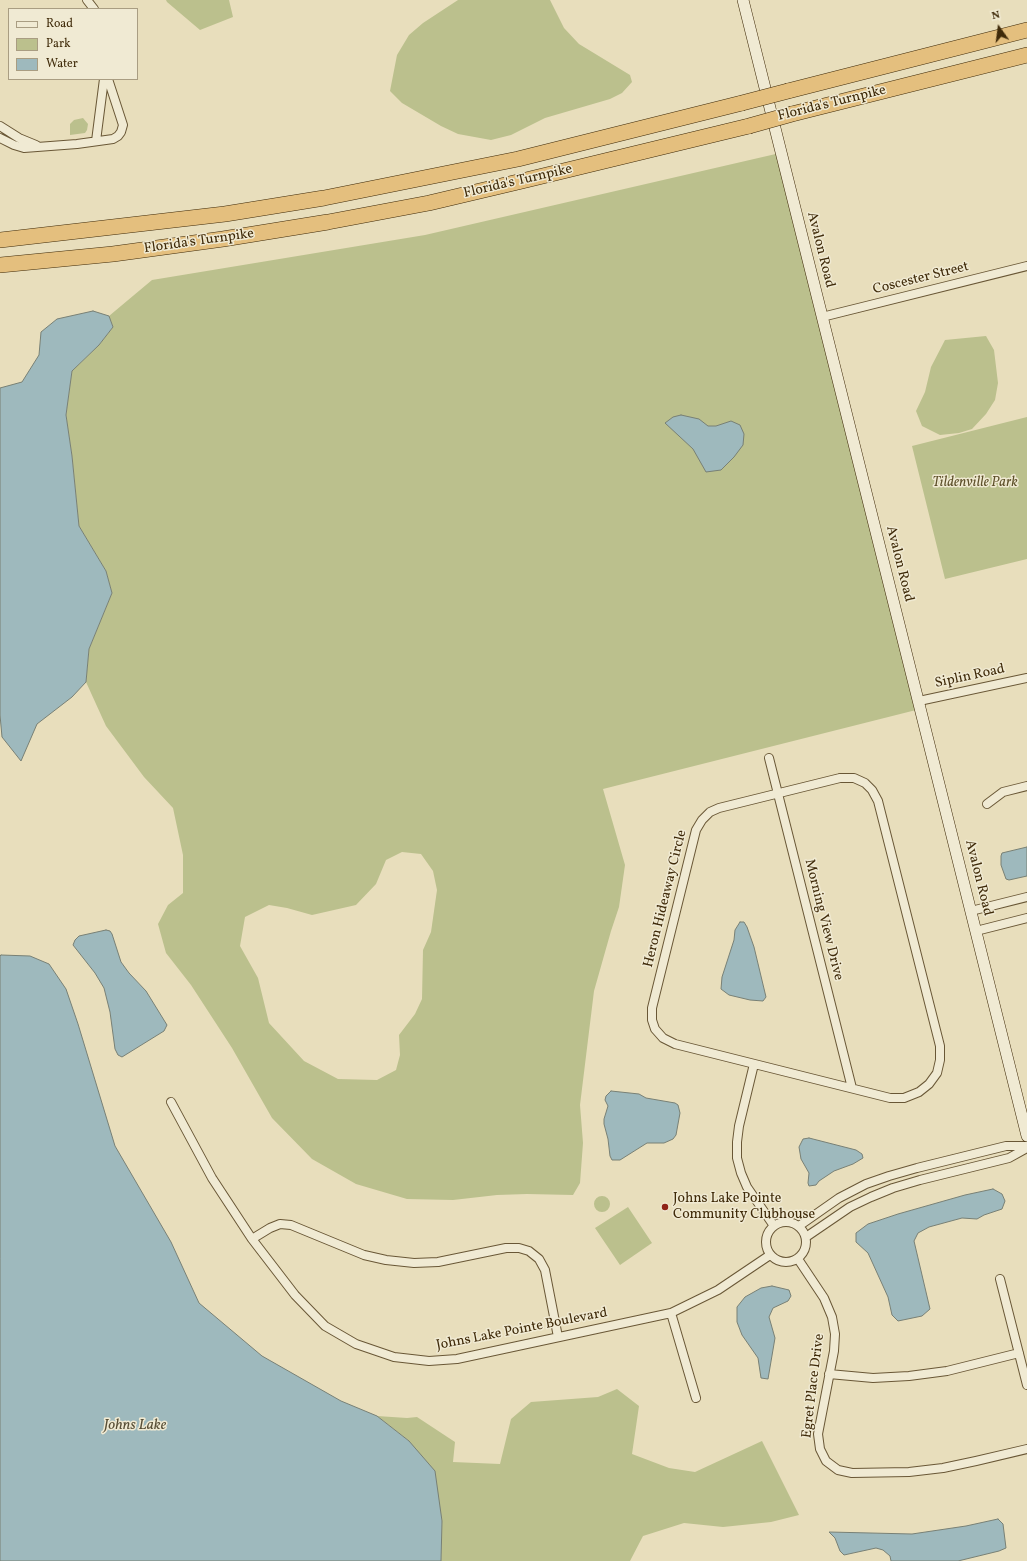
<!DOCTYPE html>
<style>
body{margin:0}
#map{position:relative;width:1027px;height:1561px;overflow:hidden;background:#e8debc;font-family:Vollkorn,serif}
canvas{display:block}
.legend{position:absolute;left:8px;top:8px;width:130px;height:72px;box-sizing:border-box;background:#f0ead3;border:1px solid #a99d82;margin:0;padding:5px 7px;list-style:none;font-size:12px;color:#3f2a09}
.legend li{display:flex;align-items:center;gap:8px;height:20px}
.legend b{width:20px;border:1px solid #a99d82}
.north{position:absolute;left:979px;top:8px;width:40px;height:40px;-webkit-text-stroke:3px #f0ead3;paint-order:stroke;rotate:346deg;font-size:11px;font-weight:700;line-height:16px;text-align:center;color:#3f2a09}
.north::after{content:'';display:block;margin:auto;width:14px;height:18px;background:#3f2a09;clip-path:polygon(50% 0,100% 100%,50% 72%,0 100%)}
</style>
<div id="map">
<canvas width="1027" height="1561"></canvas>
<ul class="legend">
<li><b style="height:5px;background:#f0ead3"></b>Road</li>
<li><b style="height:11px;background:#bbc08d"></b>Park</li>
<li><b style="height:11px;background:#9eb9bd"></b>Water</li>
</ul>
<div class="north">N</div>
</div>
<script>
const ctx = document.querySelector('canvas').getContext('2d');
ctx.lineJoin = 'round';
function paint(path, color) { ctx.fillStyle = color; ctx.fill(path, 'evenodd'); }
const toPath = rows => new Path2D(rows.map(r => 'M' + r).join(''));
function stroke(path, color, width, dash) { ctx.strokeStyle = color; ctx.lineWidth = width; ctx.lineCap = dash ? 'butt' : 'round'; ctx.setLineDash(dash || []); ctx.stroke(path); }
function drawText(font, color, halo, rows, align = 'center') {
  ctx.font = font + ' Vollkorn,serif'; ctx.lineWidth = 3; ctx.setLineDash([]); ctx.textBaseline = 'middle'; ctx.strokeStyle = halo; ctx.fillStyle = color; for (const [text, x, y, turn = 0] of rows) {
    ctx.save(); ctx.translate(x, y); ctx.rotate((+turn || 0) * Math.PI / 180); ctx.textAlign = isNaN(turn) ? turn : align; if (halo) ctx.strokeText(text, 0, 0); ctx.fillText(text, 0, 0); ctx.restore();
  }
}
paint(toPath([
 [166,0,229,0,233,17,200,30,167,2],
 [458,0,550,0,564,28,579,44,630,75,632,82,622,93,610,99,545,118,511,135,491,140,458,134,441,126,402,103,390,91,397,55,409,35,423,23],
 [83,118,88,124,87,130,85,133,70,135,70,124,74,120],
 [780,153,920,709,603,789,625,865,619,907,611,931,594,991,580,1105,583,1143,580,1183,573,1195,527,1194,497,1195,453,1200,407,1199,356,1184,312,1159,272,1118,232,1048,191,985,166,953,158,924,168,905,183,893,183,855,173,808,144,777,106,726,86,682,89,649,112,593,106,571,79,526,72,456,66,415,72,371,99,345,113,327,109,316,152,280,425,235],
 [402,852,421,854,433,871,437,890,431,932,423,950,422,999,415,1014,399,1035,400,1055,396,1070,377,1080,338,1079,304,1061,269,1023,258,978,240,946,245,917,269,905,287,908,312,915,356,905,376,884,386,860],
 [986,336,994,350,998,383,995,400,986,414,972,429,959,433,940,435,922,426,916,411,925,392,931,367,945,340],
 [1027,417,1027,559,945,579,912,446],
 '594 1204a8 8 0 1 1 16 0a8 8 0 1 1-16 0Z',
 [628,1207,652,1243,620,1265,595,1228],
 [617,1389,639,1406,632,1454,669,1468,695,1472,762,1441,799,1515,771,1522,723,1527,684,1523,643,1536,630,1561,441,1561,442,1521,409,1441,377,1416,407,1418,417,1417,455,1442,453,1462,500,1464,511,1419,531,1402,598,1397]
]), '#bbc08d');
const water = toPath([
 [93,311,109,316,113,327,99,345,72,371,66,415,72,456,79,526,106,571,112,593,89,649,86,682,72,697,37,724,21,761,2,737,0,715,0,388,22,382,39,355,41,332,57,319,93,311],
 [681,415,699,419,708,426,716,426,731,421,740,425,744,434,743,445,734,457,721,470,706,472,693,449,665,423,673,417,681,415],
 [1027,847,1027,876,1009,880,1006,879,1001,865,1001,856,1002,853,1027,847],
 [740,922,744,922,747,927,754,947,766,997,763,1001,750,1000,729,995,721,989,722,977,734,940,735,930,740,922],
 [106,930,110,931,112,934,121,962,129,973,146,991,167,1025,164,1031,122,1057,118,1055,115,1049,110,1012,104,988,95,973,73,945,75,940,79,936,106,930],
 [1,955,30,956,49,964,66,989,78,1024,115,1146,171,1242,199,1303,262,1356,341,1401,377,1416,409,1441,435,1471,442,1521,441,1561,0,1561,0,956,1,955],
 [611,1091,639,1094,646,1098,675,1103,678,1105,680,1113,676,1135,673,1139,664,1143,647,1143,620,1160,612,1160,610,1156,608,1139,604,1124,604,1119,608,1106,605,1100,606,1096,611,1091],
 [809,1138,856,1150,862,1154,863,1158,853,1164,834,1171,819,1181,816,1185,809,1186,808,1183,809,1173,801,1159,799,1147,803,1139,809,1138],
 [993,1189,1002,1194,1005,1201,1002,1209,984,1215,977,1219,962,1218,929,1227,918,1233,914,1241,930,1309,922,1316,898,1321,892,1315,888,1297,868,1253,856,1242,856,1233,868,1224,898,1214,965,1195,993,1189],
 [772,1286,789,1290,791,1296,788,1301,773,1308,769,1317,775,1338,768,1379,761,1378,758,1358,742,1335,737,1322,737,1307,745,1297,761,1288,772,1286],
 [998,1519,1003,1524,1006,1548,999,1551,958,1561,891,1561,890,1556,883,1550,876,1548,844,1555,840,1551,835,1538,829,1532,912,1534,966,1526,998,1519]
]);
paint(water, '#9eb9bd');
stroke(water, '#788075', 1);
const street = toPath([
 [87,0,94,9],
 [0,126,19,138,36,145],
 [0,138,14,145,24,148,77,144,113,139,118,136,121,132,123,125,108,79],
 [96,141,104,79],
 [822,317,1027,266],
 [919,701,1027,678],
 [769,758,852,1088],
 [840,778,854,778,865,783,872,790,878,801,940,1046,940,1060,937,1073,929,1084,919,1092,904,1098,890,1098,675,1044,663,1038,655,1029,652,1020,652,1008,696,830,702,820,710,812,719,808,840,778],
 [987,804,1003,792,1027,786],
 [971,911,1027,897],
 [976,931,1027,918],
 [754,1064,739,1126,737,1142,737,1158,741,1173,747,1187,774,1226],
 [171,1102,212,1178,252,1239,295,1295,325,1326,356,1344,394,1357,429,1361,457,1359,671,1313,718,1290,770,1255],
 '766 1242a20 20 0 1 1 40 0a20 20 0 1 1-40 0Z',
 [799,1226,839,1198,866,1184,889,1176,917,1168,1006,1146,1027,1146],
 [806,1237,850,1207,871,1197,893,1188,920,1180,1009,1158,1027,1148],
 [252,1239,270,1228,280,1224,291,1225,364,1255,386,1260,414,1263,438,1262,506,1248,519,1248,529,1251,539,1259,545,1270,558,1337],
 [798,1259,824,1298,832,1317,835,1334,834,1351,818,1434,820,1449,826,1461,838,1470,852,1473,909,1472,943,1468,976,1461,1027,1449],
 [1000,1279,1027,1385],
 [671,1313,696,1398],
 [829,1374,873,1378,909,1376,947,1371,1019,1353]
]);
const secondary = toPath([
 [743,0,1027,1136]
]);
const highway = toPath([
 [788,91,1027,30],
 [792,114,1027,55],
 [0,240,225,214,324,198,518,159,742,103],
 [0,265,113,254,223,239,328,222,429,203,522,181,749,126]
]);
stroke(street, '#695736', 10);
stroke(secondary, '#3f2a09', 12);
stroke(highway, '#3f2a09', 16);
stroke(street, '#f0ead3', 8);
stroke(secondary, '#f0ead3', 11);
stroke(highway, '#e4bf7e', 15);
const highwayBridge = toPath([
 [742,103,788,91],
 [749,126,792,114]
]);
stroke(highwayBridge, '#3f2a09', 16, []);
stroke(highwayBridge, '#e4bf7e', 15);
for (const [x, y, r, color] of [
 [665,1207,4,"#8f2418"]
]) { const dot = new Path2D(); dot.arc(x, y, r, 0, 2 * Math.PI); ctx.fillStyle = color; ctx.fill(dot); stroke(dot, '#f0ead3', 1.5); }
drawText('14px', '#3f2a09', '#f0ead3', [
 ["Florida's Turnpike",832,104,-14],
 ["Florida's Turnpike",518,182,-13],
 ["Florida's Turnpike",199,242,-8],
 ["Avalon Road",820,250,76],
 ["Coscester Street",921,279,-14],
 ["Avalon Road",899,564,76],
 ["Siplin Road",970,677,-12],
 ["Avalon Road",978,878,76],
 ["Heron Hideaway Circle",666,899,-76],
 ["Morning View Drive",823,920,76],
 ["Johns Lake Pointe Boulevard",522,1330,-11],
 ["Egret Place Drive",814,1386,-83]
]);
drawText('italic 14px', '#5e502a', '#f0ead3', [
 ["Tildenville Park",975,483]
]);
drawText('14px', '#3f2a09', '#f0ead3', [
 ["Johns Lake Pointe",673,1199],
 ["Community Clubhouse",673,1215]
], 'left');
drawText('italic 15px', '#574e36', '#f0ead3', [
 ["Johns Lake",135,1426]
]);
</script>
